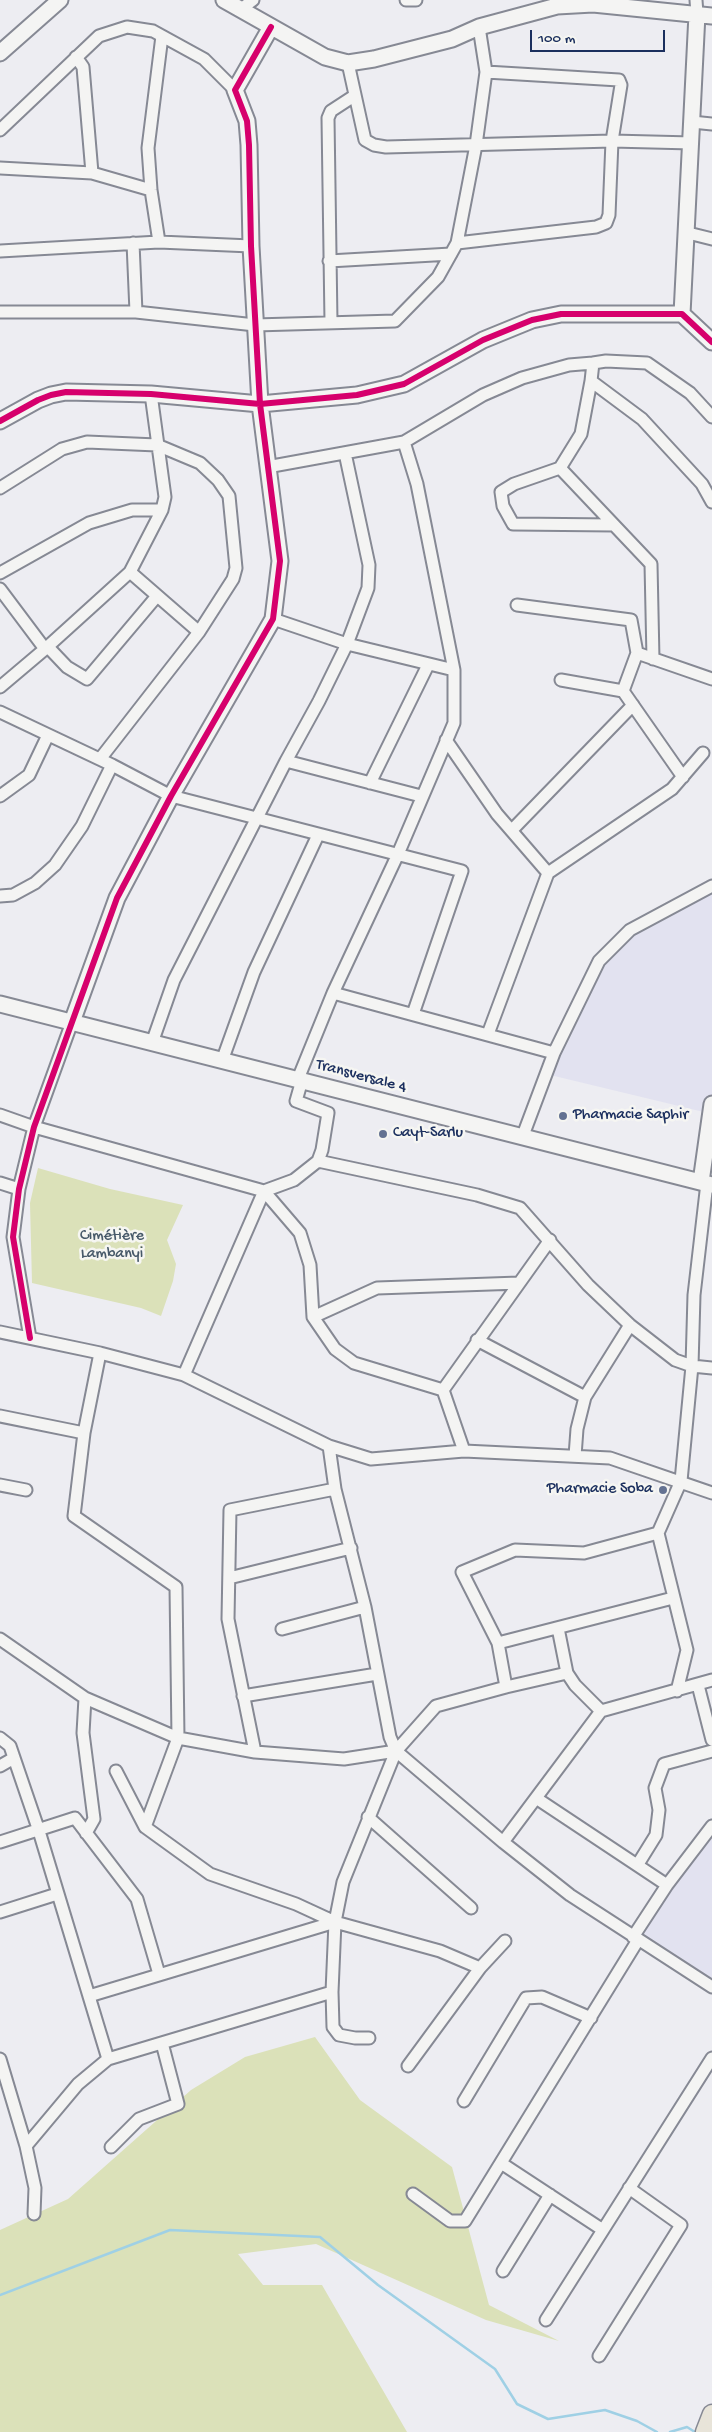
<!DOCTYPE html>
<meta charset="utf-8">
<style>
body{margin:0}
#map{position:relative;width:712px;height:2432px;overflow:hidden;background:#ededf2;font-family:"Gochi Hand",sans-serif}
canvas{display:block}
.scale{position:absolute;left:530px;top:30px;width:135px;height:22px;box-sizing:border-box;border:2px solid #1b2f5e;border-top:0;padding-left:6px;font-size:15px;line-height:18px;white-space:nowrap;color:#1b2f5e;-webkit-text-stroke:4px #f6f6f2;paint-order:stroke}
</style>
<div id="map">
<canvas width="712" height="2432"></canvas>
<div class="scale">100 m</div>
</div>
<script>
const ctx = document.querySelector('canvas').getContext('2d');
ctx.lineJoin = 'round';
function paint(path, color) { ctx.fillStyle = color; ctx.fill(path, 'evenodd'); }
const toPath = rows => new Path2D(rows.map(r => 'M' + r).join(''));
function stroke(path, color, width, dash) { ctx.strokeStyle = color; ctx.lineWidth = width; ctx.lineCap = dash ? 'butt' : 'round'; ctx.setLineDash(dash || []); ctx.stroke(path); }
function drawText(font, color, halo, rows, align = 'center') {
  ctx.font = font + ' "Gochi Hand",sans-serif'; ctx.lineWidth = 5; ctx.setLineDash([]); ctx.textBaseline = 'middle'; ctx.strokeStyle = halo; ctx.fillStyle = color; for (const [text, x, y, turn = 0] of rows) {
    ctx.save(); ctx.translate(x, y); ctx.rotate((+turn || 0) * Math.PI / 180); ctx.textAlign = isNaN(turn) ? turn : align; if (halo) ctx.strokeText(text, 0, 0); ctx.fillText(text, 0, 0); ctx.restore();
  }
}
paint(toPath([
 [712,891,712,1114,546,1074,600,961,636,928],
 [712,1833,712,1981,644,1936,642,1930]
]), '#e2e2f0');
paint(toPath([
 [38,1168,110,1189,183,1205,167,1240,176,1264,173,1281,161,1316,141,1308,32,1283,30,1203],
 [315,2037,360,2100,452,2167,489,2305,559,2341,486,2320,316,2244,238,2254,263,2285,322,2285,407,2432,0,2432,0,2230,68,2199,191,2090,245,2057]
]), '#dbe1b9');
stroke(toPath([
 [0,2295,170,2230,320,2237,378,2285,495,2369,517,2404,548,2419,605,2410,637,2421,657,2432],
 [670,2432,687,2427,695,2432]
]), '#9fd0e5', 2.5);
const street = toPath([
 [406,0,416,0],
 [696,0,697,14],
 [240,10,253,0],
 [76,57,83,67,92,173],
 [348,63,365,140,374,145,386,147,612,141,692,143],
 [692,122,712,124],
 [0,130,99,36,127,27,153,31,204,59,235,90],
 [0,168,92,173,151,190],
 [688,233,712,239],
 [159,242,151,190,148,148,162,36],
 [133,243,136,312],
 [457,243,596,227,606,223,609,215,612,141,621,85,619,80,486,72],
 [0,251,159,242,251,246],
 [329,261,451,254],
 [0,312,136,312,255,325,395,321,438,277,457,243,476,145,486,72,479,27],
 [331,322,328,118,331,111,354,96],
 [593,363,606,361,647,363,690,393,712,417],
 [591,381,581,434,560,468,514,484,501,492,503,506,513,524,614,525],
 [267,467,404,442,483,395,522,378,569,365,593,363,591,381,642,419,702,484,712,502],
 [560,468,651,564,653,659],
 [0,488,62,449,87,442,157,445,200,463,218,480,229,496,236,568,233,579,199,632,100,759],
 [130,572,199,632],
 [0,573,89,523,132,510,162,510],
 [0,589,45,649],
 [517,605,631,620,637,653],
 [273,619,347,644,454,670],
 [48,647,67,667,87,679,157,596],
 [561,680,623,691,683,777],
 [0,687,45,649,130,572,162,510,165,497,151,394],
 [623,691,637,653,712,679],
 [0,712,112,765,171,796,462,871,413,1014],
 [446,740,497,814,548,873],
 [286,761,421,796],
 [370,783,428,665],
 [0,796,29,775,48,735],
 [512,830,633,705],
 [0,896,13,895,35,883,55,865,82,826,112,765],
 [333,993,554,1053],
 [488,1034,548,873,672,789,703,753],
 [152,1043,174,980,286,761,319,701,347,644,368,588,369,565,345,453],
 [222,1061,254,972,318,835],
 [298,1079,333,993,398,854,454,723,454,670,417,484,404,442],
 [0,1115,34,1127,264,1191,294,1180,318,1161,322,1150,328,1113,296,1101,302,1080],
 [522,1138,554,1053,599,961,630,930,712,886],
 [318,1161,477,1195,520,1208,588,1285,630,1325,675,1360,692,1366,712,1368],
 [0,1183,19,1189],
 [313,1317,377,1288,519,1283],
 [0,1332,100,1353,184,1375,329,1446,371,1459,464,1451,610,1458,712,1493],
 [30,1338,13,1237,19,1189,34,1127,72,1022],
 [477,1340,585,1397],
 [100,1353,84,1433,74,1516,176,1587,178,1738,145,1827],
 [184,1375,264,1191,300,1233,310,1265,313,1317,335,1349,354,1363,443,1390],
 [0,1416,84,1433],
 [329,1446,335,1489,365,1607,390,1737,396,1751,343,1882,335,1922,332,1992,333,2027,339,2035,355,2038,369,2038],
 [464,1451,443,1390,550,1240],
 [575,1456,577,1429,585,1397,630,1325],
 [0,1485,26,1490],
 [229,1578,351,1548],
 [558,1628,567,1673,575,1685,601,1711],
 [282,1629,365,1607],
 [0,1639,85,1698,178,1738,255,1752,344,1759,396,1751,436,1706,506,1687,567,1673],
 [498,1643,673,1598],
 [698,1685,712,1740],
 [506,1687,498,1643,462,1572,515,1550,584,1553,658,1533],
 [677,1691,687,1650,658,1533,681,1481,692,1366,694,1295,707,1183],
 [243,1696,377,1674],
 [85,1698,83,1733,94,1819,86,1833],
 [0,1738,10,1746,39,1831,108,2059],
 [396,1751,503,1842,570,1895,712,1987],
 [255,1752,228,1619,230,1510,335,1489],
 [0,1766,14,1758],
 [116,1771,145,1827,210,1874,296,1904,335,1922,440,1951,480,1968],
 [536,1798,667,1885],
 [368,1817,471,1908],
 [0,1842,75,1818,137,1899,159,1974],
 [503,1842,601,1711,712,1680],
 [638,1864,656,1835,659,1810,655,1788,664,1764,712,1751],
 [0,1912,57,1894],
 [633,1937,667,1885,712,1826],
 [89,1996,335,1922],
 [0,2059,26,2146,35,2188,34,2214],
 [408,2066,480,1968,505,1941],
 [464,2101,526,1998,542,1997,591,2018],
 [26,2146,78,2084,108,2059,332,1992],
 [111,2147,139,2119,178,2104,162,2043],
 [501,2163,603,2230],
 [413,2194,450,2221,465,2221,638,1940],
 [503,2271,550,2195],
 [546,2320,712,2058],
 [599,2356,681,2225,629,2188]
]);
const secondary = toPath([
 [224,0,325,57,348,63,374,59,452,39,479,27,557,6,593,4,712,16],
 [0,53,60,0],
 [682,314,697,14],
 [0,421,38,400,51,395,66,392,151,394,260,404,357,395,404,384,483,340,532,320,561,314,682,314,712,342],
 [0,1004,712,1185],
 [72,1022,117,898,171,796,273,619,280,561,260,404,251,246,249,145,247,121,235,90,271,27],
 [701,1182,712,1104]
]);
const primary = toPath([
 [705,2432,712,2414]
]);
stroke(street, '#868994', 15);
stroke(secondary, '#868994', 19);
stroke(primary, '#868994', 21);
stroke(street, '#f4f4f3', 11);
stroke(secondary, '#f4f4f3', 15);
stroke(primary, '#e8e4d9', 18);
stroke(toPath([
 [0,421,38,400,51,395,66,392,151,394,260,404,357,395,404,384,483,340,532,320,561,314,682,314,712,342],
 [30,1338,13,1237,19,1189,34,1127,117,898,171,796,273,619,280,561,260,404,251,246,249,145,247,121,235,90,271,27]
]), '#d6006c', 6);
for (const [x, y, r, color] of [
 [563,1116,5,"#647292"],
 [383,1134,5,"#647292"],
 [663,1490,5,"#647292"]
]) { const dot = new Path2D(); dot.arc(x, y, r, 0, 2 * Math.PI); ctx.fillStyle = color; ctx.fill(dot); stroke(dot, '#f6f6f2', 2); }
drawText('16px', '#1b2f5e', '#f6f6f2', [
 ["Transversale 4",361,1077,15]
]);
drawText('16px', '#1b2f5e', '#f6f6f2', [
 ["Pharmacie Saphir",573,1116],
 ["Cayt-Sarlu",393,1134],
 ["Pharmacie Soba",653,1490,"right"]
], 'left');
drawText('16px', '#475969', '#f6f6f2', [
 ["Cimétière",112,1237],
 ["Lambanyi",112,1255]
]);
</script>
